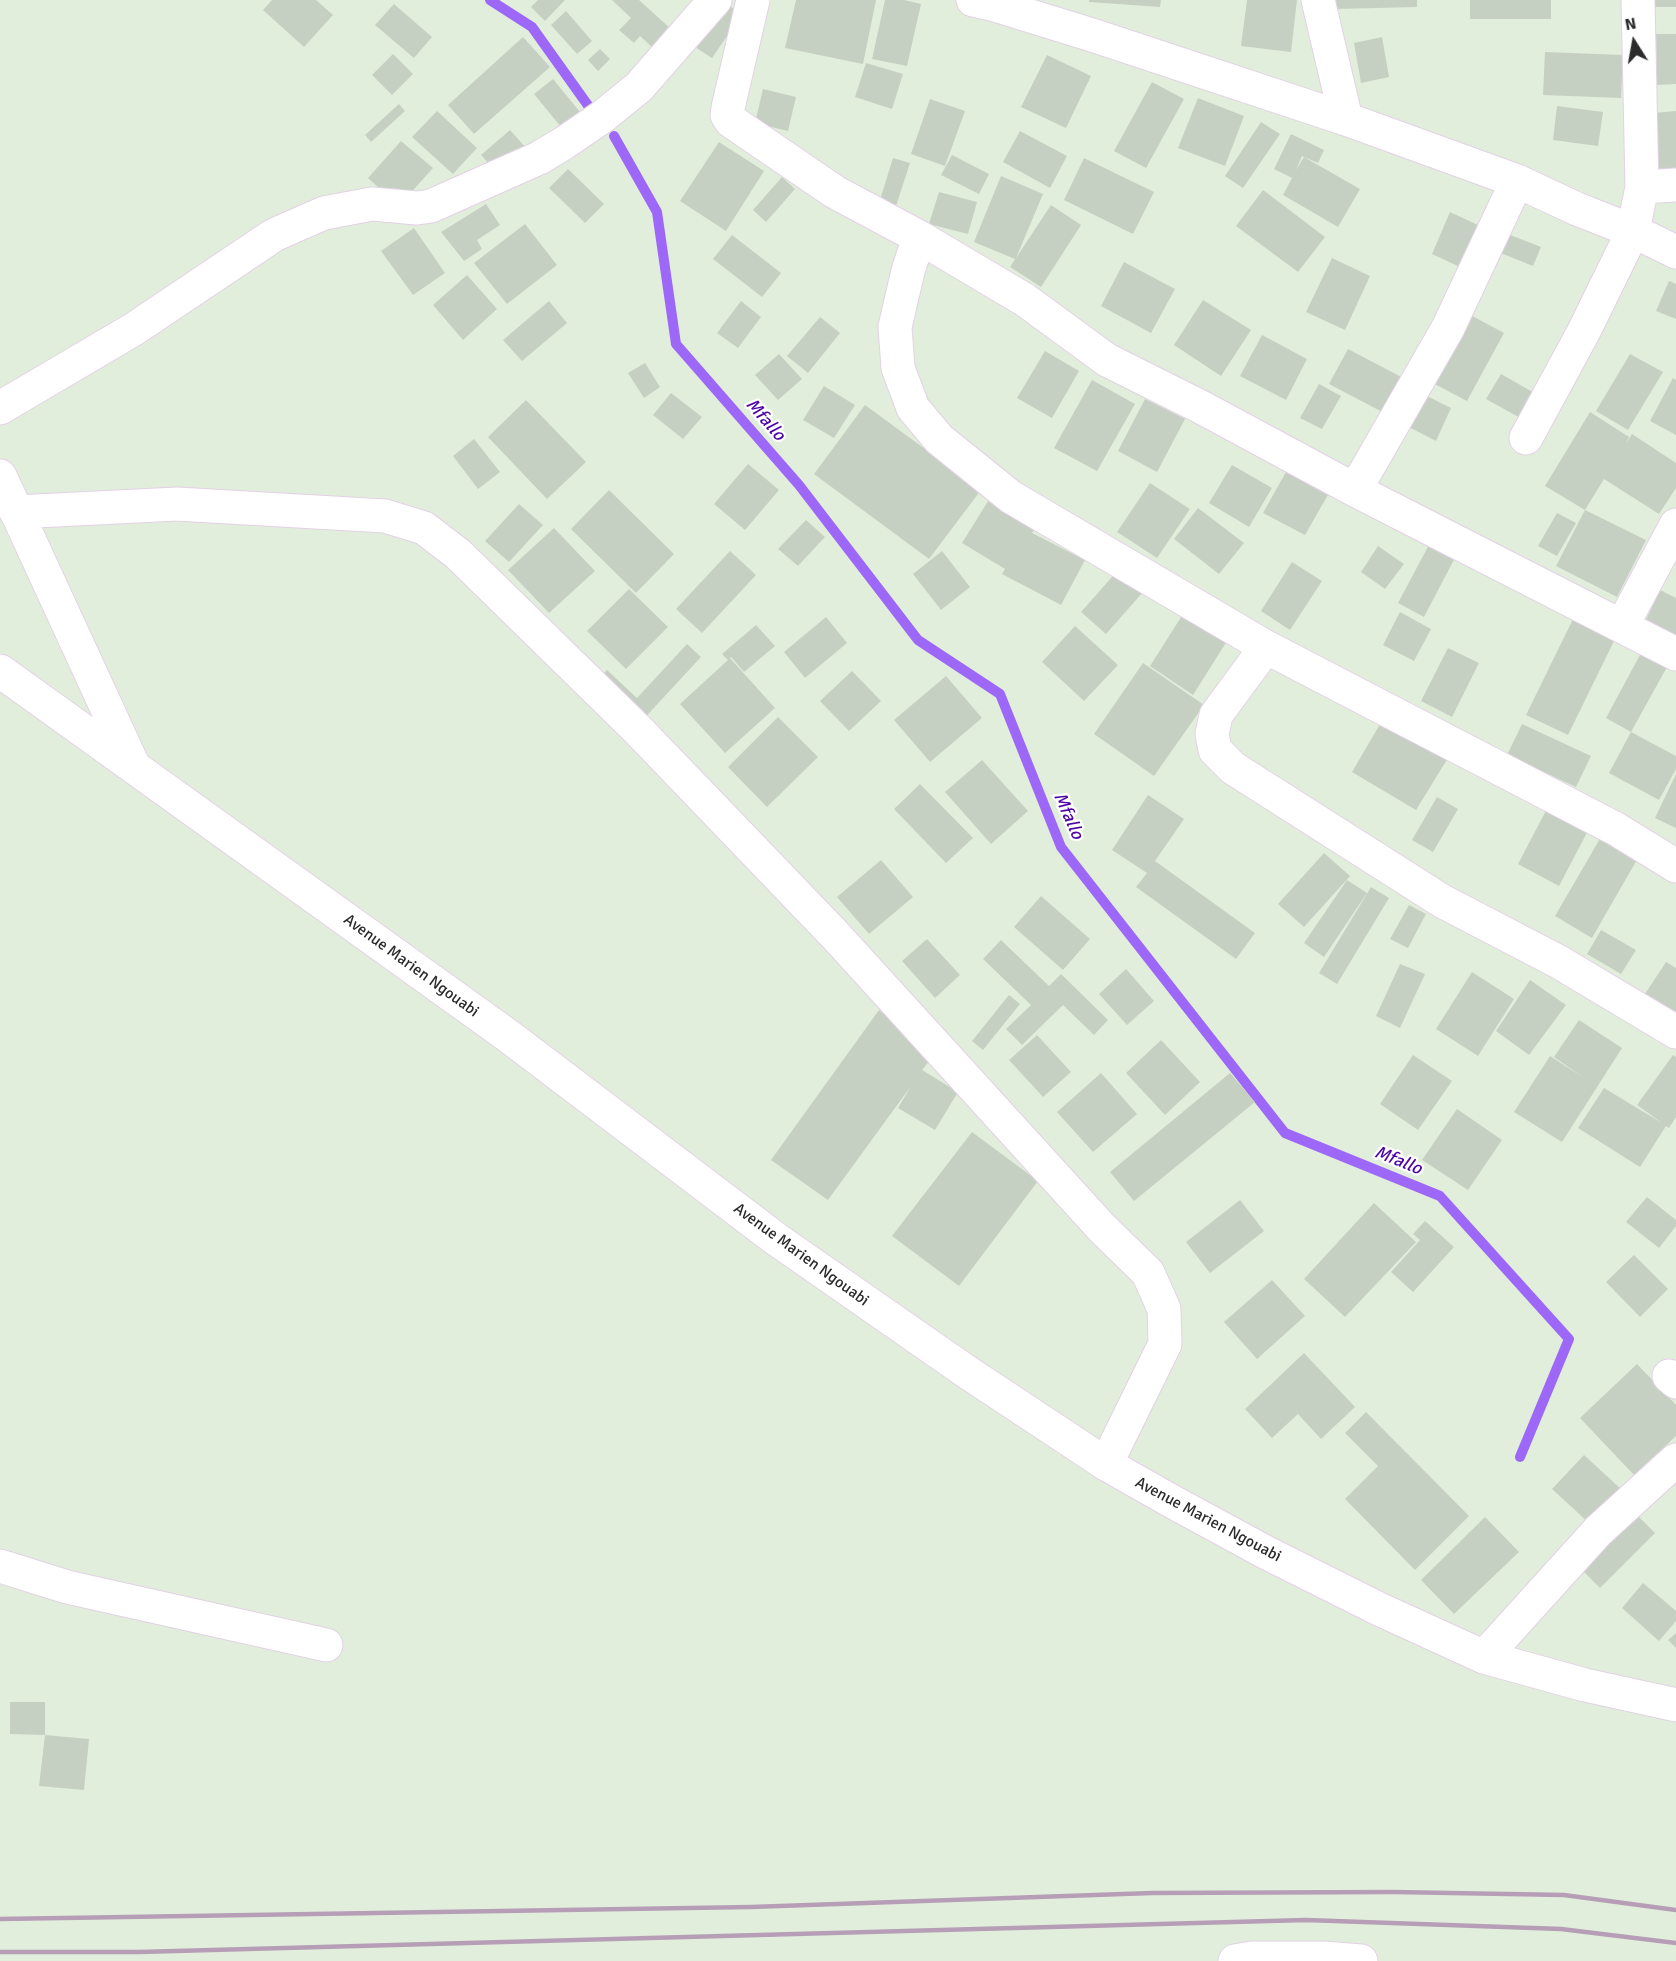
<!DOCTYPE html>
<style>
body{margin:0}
#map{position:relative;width:1676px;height:1961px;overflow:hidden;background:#e2eedc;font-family:Signika,sans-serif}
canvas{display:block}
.north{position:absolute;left:1604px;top:12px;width:60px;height:60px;-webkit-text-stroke:4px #fff;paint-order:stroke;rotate:349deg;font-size:16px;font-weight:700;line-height:24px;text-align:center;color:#2b2b2b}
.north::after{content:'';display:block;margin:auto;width:21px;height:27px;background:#2b2b2b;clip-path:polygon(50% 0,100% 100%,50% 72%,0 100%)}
</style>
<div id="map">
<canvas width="1676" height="1961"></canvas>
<div class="north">N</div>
</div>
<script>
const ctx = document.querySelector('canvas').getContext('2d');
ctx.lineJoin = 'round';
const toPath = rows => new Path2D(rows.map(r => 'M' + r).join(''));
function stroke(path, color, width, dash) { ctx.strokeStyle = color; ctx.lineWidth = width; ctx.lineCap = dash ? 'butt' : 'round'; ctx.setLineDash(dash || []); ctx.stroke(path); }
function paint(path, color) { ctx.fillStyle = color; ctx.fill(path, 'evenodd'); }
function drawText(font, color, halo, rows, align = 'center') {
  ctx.font = font + ' Signika,sans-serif'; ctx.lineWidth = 4.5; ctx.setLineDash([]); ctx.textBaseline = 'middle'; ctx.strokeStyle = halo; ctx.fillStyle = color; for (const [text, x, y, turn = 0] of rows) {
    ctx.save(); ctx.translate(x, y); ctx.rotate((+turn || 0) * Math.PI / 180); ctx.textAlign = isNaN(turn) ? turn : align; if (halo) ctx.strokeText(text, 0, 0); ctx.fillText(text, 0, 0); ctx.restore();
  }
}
stroke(toPath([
 [490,0,532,27,592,111],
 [614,136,657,212,676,344,799,485,918,640,1000,694,1061,847,1285,1133,1440,1196,1569,1339,1520,1457]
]), '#9d68f7', 10);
paint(toPath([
 [272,0,316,0,333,15,304,47,263,10],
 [538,0,565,0,545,21,531,7],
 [612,0,639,0,671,29,653,48,640,36,634,43,619,30,631,18],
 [796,0,876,0,863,64,785,48],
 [885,0,904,0,921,4,907,66,872,59],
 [1089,0,1161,0,1160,7,1089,2],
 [1247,0,1297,0,1291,52,1241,46],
 [1335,0,1417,0,1417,7,1336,9],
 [1470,0,1551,0,1551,19,1470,19],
 [1650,0,1676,0,1676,7,1649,7],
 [725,3,742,14,712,58,695,47],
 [394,4,432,37,414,58,375,25],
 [566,11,592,41,577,54,551,25],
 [1656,34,1676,34,1676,84,1657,85],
 [523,37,550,67,474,134,448,105],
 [1382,37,1389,77,1361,83,1354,43],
 [600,49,610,59,598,71,588,60],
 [1545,52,1623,55,1621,98,1543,95],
 [393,54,413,74,392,95,372,75],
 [1047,55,1091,76,1066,128,1021,107],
 [866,63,903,74,892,109,855,97],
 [553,79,580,112,561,127,534,94],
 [1152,82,1184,99,1146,168,1114,151],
 [763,89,796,97,788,131,755,123],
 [1198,98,1244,116,1225,166,1178,148],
 [930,99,965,111,945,166,911,154],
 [399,104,405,111,371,142,365,135],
 [1557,106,1603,112,1598,146,1553,140],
 [437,111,477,148,453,174,412,137],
 [1676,111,1676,170,1656,171,1653,113],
 [1261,122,1280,134,1243,188,1225,176],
 [510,130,528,150,499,175,481,155],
 [1020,131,1067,156,1050,188,1003,162],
 [1291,134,1324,150,1318,163,1302,156,1296,170,1304,157,1360,189,1338,227,1283,195,1292,178,1274,169],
 [401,141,433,168,399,206,368,178],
 [719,142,764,171,726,231,680,201],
 [952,155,989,174,979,194,941,175],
 [893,158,910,163,896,206,880,200],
 [1084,158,1154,192,1133,234,1064,200],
 [568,169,604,204,585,223,549,188],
 [1001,176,1043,194,1016,258,1051,205,1081,225,1041,287,1010,267,1015,259,974,242],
 [782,177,795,189,766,222,753,210],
 [1263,190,1325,237,1298,272,1236,226],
 [939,192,977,202,968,234,929,224],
 [486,204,500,225,477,240,482,249,464,261,441,232],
 [1450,212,1478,225,1460,267,1432,254],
 [525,224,557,265,507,304,474,263],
 [414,228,445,273,413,295,381,251],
 [1500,231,1541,247,1533,266,1493,250],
 [732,235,781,273,762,297,713,259],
 [1332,258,1370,276,1345,330,1306,312],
 [1124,262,1175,289,1151,333,1101,306],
 [467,275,497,309,463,340,433,305],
 [1669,281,1676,284,1676,319,1656,311],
 [1203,300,1251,330,1221,376,1174,345],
 [549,301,567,323,522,361,503,340],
 [741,301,761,317,738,348,717,333],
 [1463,311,1504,333,1467,401,1425,379],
 [820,317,840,333,808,373,787,356],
 [1262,335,1307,359,1286,400,1240,376],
 [1348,349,1409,381,1390,416,1329,384],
 [1045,351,1079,371,1052,418,1017,398],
 [779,354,802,379,778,400,755,375],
 [1630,354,1663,372,1628,430,1596,411],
 [645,363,660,387,644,398,628,373],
 [1501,374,1538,395,1524,420,1486,399],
 [1673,378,1676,380,1676,435,1650,421],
 [1092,380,1135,404,1097,471,1054,448],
 [1319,384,1341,396,1322,429,1300,418],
 [824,386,855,405,834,438,803,420],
 [1415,390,1451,408,1436,441,1399,422],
 [671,393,702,417,683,439,653,415],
 [1145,399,1185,419,1157,472,1118,451],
 [526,400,586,462,547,499,488,437],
 [865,405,981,490,929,559,814,474],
 [1590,412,1629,437,1626,444,1632,434,1676,463,1676,488,1659,514,1604,479,1585,510,1545,486],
 [474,439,500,472,478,489,453,456],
 [1291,463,1333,486,1305,535,1263,513],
 [748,464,779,490,745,530,714,504],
 [1232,465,1272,488,1249,527,1209,503],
 [1150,483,1190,509,1157,558,1117,532],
 [609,490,674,554,636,593,571,529],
 [990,498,1036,527,1032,533,1085,560,1061,605,1002,574,1005,569,962,543],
 [519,504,543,525,509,562,485,541],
 [1198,508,1244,543,1219,574,1174,539],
 [1585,510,1646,540,1617,597,1556,566],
 [1557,513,1576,523,1557,556,1538,546],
 [806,520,825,537,798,566,778,549],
 [554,528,595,571,549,613,508,570],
 [1431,541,1457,554,1424,617,1398,603],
 [1378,546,1404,564,1385,589,1361,572],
 [730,551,756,575,702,633,676,609],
 [942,551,970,587,941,610,913,574],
 [1292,562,1322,581,1290,630,1261,611],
 [1119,569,1144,591,1106,634,1081,612],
 [629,589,668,627,626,669,587,631],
 [1660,590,1676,598,1676,639,1644,624],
 [1400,612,1431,629,1414,661,1383,645],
 [1183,614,1227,641,1193,695,1150,666],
 [1575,615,1617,635,1568,735,1526,715],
 [826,617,847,643,805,678,784,652],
 [756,625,775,646,744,672,731,657,730,658,775,708,725,753,680,704,728,660,722,654],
 [1075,626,1118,665,1084,701,1042,662],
 [687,644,701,657,639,724,595,683,607,670,637,698],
 [1448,648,1479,663,1452,717,1421,701],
 [1641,653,1667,667,1631,732,1606,718],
 [1143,663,1204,705,1154,776,1094,734],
 [852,671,881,701,849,731,820,701],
 [946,676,982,718,930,762,894,720],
 [778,717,818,757,767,807,728,767],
 [1383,719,1448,758,1416,810,1352,772],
 [1522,724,1591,756,1576,787,1507,755],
 [1631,732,1676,756,1676,769,1659,800,1609,773],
 [982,760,1028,811,991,844,945,792],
 [1676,774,1676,828,1655,818],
 [920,784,973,838,946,863,894,809],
 [1148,795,1184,819,1155,861,1255,933,1236,959,1136,887,1147,873,1112,850],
 [1437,797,1458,809,1433,852,1412,840],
 [1550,803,1591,825,1559,886,1518,864],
 [1605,830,1642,851,1592,938,1555,916],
 [1324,853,1350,876,1304,927,1278,904],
 [881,860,913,897,869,934,837,897],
 [1347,880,1367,893,1324,957,1304,943],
 [1371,887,1389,898,1337,984,1319,973],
 [1041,896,1090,939,1063,970,1014,927],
 [1409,905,1426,914,1408,948,1390,939],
 [1601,930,1636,950,1621,974,1587,954],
 [927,939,960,975,935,998,902,961],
 [1001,940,1049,986,1061,974,1108,1020,1094,1035,1063,1005,1022,1045,1006,1029,1031,1005,983,959],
 [1666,962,1676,968,1676,1014,1643,997],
 [1400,964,1425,974,1400,1028,1376,1016],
 [1126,969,1154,1001,1127,1025,1099,994],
 [1472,972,1514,999,1478,1056,1436,1029],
 [1530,980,1566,1005,1529,1055,1496,1031],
 [1009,995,1020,1004,983,1050,972,1041],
 [879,1010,937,1051,922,1070,958,1092,935,1130,898,1108,911,1086,828,1200,771,1160],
 [1579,1020,1622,1048,1562,1142,1514,1112,1550,1056,1584,1078,1554,1057],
 [1037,1035,1071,1072,1043,1097,1009,1060],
 [1161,1040,1200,1082,1165,1115,1126,1073],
 [1413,1055,1452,1081,1418,1130,1380,1104],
 [1673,1055,1676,1057,1676,1117,1669,1128,1666,1126,1640,1167,1578,1128,1604,1088,1662,1123,1637,1105],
 [1101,1073,1137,1114,1093,1152,1057,1112],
 [1230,1073,1255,1102,1134,1201,1110,1172],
 [1457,1109,1502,1140,1468,1190,1422,1160],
 [972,1132,1038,1181,959,1286,892,1236],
 [1647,1197,1676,1220,1676,1226,1659,1248,1626,1222],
 [1240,1200,1264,1231,1210,1273,1186,1242],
 [1374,1203,1416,1242,1345,1317,1304,1279],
 [1425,1221,1454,1247,1413,1292,1391,1272,1420,1240,1413,1234],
 [1634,1255,1668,1289,1640,1317,1606,1282],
 [1272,1280,1305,1316,1257,1359,1224,1322],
 [1304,1353,1355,1407,1321,1439,1298,1414,1272,1438,1245,1409],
 [1637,1364,1676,1405,1676,1436,1634,1475,1580,1418],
 [1366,1412,1469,1516,1415,1570,1345,1499,1378,1466,1345,1433],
 [1584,1455,1621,1489,1589,1523,1552,1489],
 [1631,1509,1655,1533,1600,1588,1576,1564],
 [1485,1517,1519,1552,1454,1614,1421,1580],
 [1643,1583,1676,1611,1676,1621,1659,1641,1622,1608],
 [1676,1633,1676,1648,1668,1640],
 [10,1702,45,1702,45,1735,10,1734],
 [45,1735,89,1739,84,1790,39,1786]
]), '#c5d0c2');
const minor = toPath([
 [753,0,728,108,727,115,731,121,835,192,919,237,1025,300,1107,360,1201,407,1355,490,1676,654],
 [973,0,995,5,1092,35,1346,119,1517,181,1577,209,1633,231,1676,252],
 [1318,0,1346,119],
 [1642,187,1676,185],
 [919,237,908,271,895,327,898,368,913,408,939,439,1011,497,1266,647,1616,829,1676,866],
 [0,408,134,329,274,235,324,213,372,204,417,208,431,206,539,158,564,143,602,117,639,87,715,0],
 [1526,438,1584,331,1633,231,1642,187,1638,0],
 [0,476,133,765],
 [1355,490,1448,328,1517,181],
 [16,512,177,504,385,516,424,528,458,554,639,731,836,936,1101,1227,1148,1273,1164,1309,1165,1344,1106,1464],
 [1622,626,1676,525],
 [1266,647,1216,715,1212,734,1215,750,1233,768,1442,901,1559,962,1676,1032],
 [1669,1376,1676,1382],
 [0,1566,67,1587,326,1645],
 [1484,1657,1598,1531,1676,1460],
 [1235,1961,1252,1958,1324,1958,1361,1961]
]);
const tertiary = toPath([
 [0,671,507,1035,776,1239,967,1372,1106,1464,1173,1502,1267,1553,1379,1609,1484,1657,1585,1685,1676,1705]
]);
stroke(minor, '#e3d1e5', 35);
stroke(tertiary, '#e3d1e5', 35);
stroke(minor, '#fff', 33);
stroke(tertiary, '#fff', 33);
stroke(toPath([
 [0,1919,751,1907,1152,1893,1394,1892,1564,1895,1676,1910],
 [0,1952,139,1952,1306,1920,1561,1929,1676,1943]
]), '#b69eb7', 4.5);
drawText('16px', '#2b2b2b', '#fff', [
 ["Avenue Marien Ngouabi",411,966,36],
 ["Avenue Marien Ngouabi",801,1255,36],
 ["Avenue Marien Ngouabi",1208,1520,28]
]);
drawText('italic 18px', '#4d04a6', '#fff', [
 ["Mfallo",765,420,49],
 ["Mfallo",1068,816,66],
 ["Mfallo",1398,1161,22]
]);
</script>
